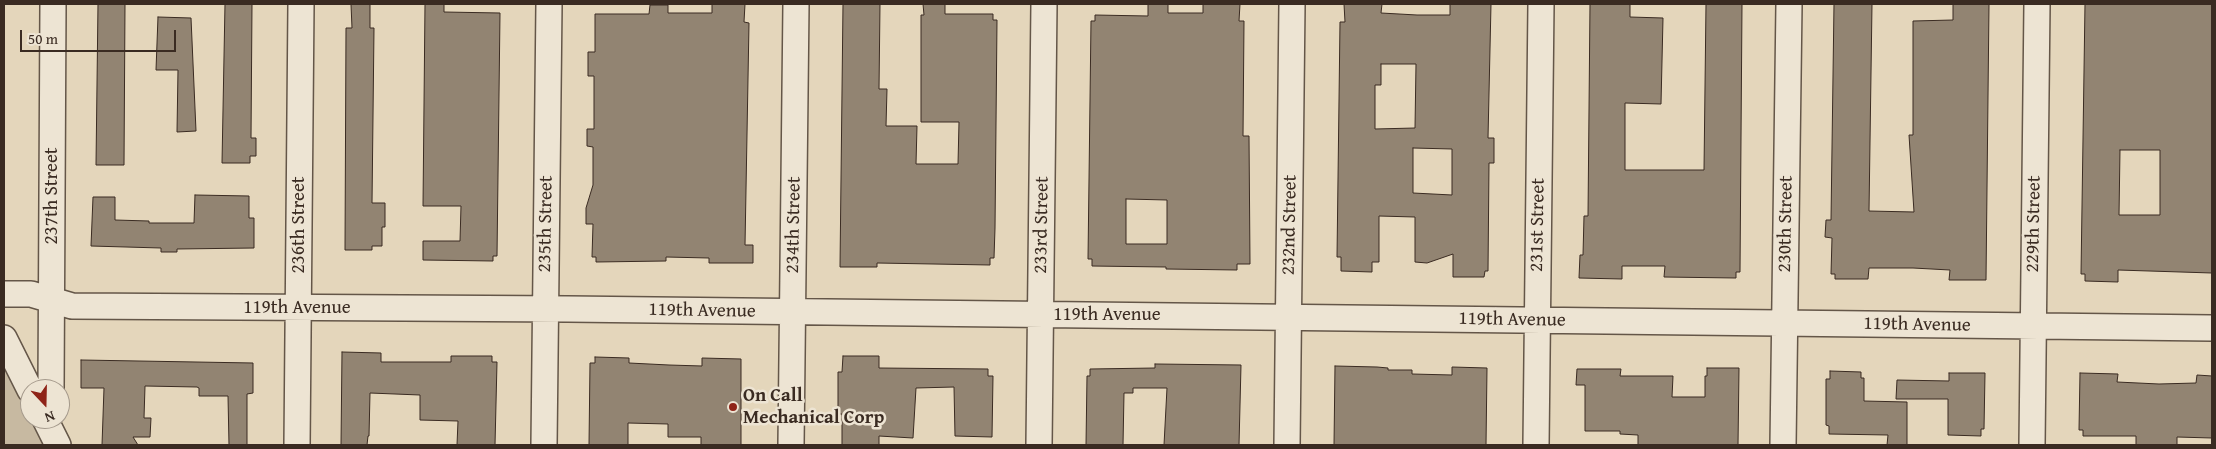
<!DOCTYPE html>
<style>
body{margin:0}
#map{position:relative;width:2216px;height:449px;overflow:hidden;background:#e4d6bb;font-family:"Gentium Book Plus",serif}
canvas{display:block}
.frame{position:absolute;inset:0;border:5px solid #3a2b22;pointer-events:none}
.north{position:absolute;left:20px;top:379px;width:50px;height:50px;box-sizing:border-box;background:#ede4d3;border:1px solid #a59a8c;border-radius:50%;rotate:159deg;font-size:14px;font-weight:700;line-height:20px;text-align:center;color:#3a2b22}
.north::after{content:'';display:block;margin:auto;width:18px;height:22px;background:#8f2418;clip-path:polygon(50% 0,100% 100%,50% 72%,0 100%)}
.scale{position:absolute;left:20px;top:30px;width:156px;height:22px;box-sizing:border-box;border:2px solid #3a2b22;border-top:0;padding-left:6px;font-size:15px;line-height:18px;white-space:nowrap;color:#3a2b22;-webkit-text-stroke:4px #ede4d3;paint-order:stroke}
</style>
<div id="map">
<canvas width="2216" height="449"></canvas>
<div class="frame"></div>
<div class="north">N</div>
<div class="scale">50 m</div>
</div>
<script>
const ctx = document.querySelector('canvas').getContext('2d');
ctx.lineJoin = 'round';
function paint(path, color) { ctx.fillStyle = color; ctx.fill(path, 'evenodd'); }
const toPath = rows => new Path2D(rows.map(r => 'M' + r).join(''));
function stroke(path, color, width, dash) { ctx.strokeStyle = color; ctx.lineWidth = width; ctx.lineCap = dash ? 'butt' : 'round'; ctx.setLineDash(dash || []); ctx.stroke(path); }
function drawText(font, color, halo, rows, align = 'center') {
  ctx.font = font + ' "Gentium Book Plus",serif'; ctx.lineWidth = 5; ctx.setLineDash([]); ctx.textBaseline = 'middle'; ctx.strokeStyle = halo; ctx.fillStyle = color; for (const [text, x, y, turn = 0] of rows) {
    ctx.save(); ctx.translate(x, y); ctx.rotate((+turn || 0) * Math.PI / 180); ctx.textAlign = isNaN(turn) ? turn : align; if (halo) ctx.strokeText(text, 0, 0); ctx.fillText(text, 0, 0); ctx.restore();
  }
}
paint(toPath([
 [4,368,43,445,4,445]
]), '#c7b9a1');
const building = toPath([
 [98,4,125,4,124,165,96,165,98,4],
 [225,4,252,4,251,138,256,138,256,156,250,156,250,163,222,163,225,4],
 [351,4,370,4,370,28,374,28,372,203,385,203,385,227,382,227,382,246,372,246,372,250,345,250,346,28,352,28,351,4],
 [425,4,444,4,444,12,500,13,497,256,493,256,493,261,423,260,423,241,460,241,461,206,423,206,425,4],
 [712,4,745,4,744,22,749,23,745,245,753,245,753,263,709,263,709,258,666,257,666,261,596,262,596,257,592,257,593,224,586,224,586,208,593,185,593,147,587,146,587,129,594,129,594,76,588,76,588,52,595,52,595,14,649,14,650,5,668,5,668,13,712,13,712,4],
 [843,4,880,4,879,89,887,89,886,126,917,126,916,164,958,164,959,122,921,122,921,15,924,15,923,4,945,4,945,14,993,14,993,20,997,20,995,228,994,258,990,258,990,265,877,263,877,267,840,267,843,4],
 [1148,4,1168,4,1168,13,1203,13,1203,4,1240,4,1239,21,1244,21,1243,136,1249,136,1250,264,1237,264,1237,270,1166,269,1166,267,1092,266,1092,259,1088,259,1091,21,1095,21,1095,15,1148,16,1148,4],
 [1126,199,1167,200,1167,244,1126,244,1126,199],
 [1344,4,1382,4,1381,13,1417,15,1450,15,1450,4,1491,4,1488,138,1494,138,1494,163,1489,163,1488,271,1485,271,1484,277,1453,277,1453,254,1427,263,1415,262,1415,217,1379,216,1379,262,1372,262,1372,272,1341,271,1341,257,1337,257,1340,22,1345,22,1344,4],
 [1381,64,1416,64,1415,128,1375,129,1375,85,1381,85,1381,64],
 [1413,148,1452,149,1452,195,1413,193,1413,148],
 [1590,4,1630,4,1630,17,1663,18,1661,104,1625,103,1625,170,1704,170,1706,4,1742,4,1740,272,1736,272,1736,278,1664,277,1665,266,1622,266,1622,279,1579,278,1580,255,1583,255,1584,216,1588,216,1590,4],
 [1834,4,1872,4,1869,211,1914,212,1909,135,1913,135,1913,21,1953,20,1953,4,1989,4,1986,280,1949,280,1950,270,1913,268,1869,268,1868,279,1835,279,1835,274,1831,274,1832,238,1825,237,1826,220,1831,220,1834,4],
 [2085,4,2212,4,2212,273,2118,270,2118,282,2085,281,2085,274,2081,274,2085,4],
 [2120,150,2160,150,2160,215,2119,215,2120,150],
 [158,17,191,18,196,131,177,132,178,70,156,70,158,17],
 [195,195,249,196,249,218,254,218,254,248,177,249,177,252,161,252,161,248,91,246,93,197,115,197,115,220,149,221,149,223,194,223,195,195],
 [342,352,381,353,381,362,451,362,451,356,492,356,492,362,497,362,495,445,457,445,458,421,420,420,420,395,370,393,369,436,368,436,367,445,341,445,342,352],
 [843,356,879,356,879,368,988,369,988,376,993,376,992,437,955,436,954,387,916,388,913,438,879,436,879,445,842,445,842,414,838,414,838,372,842,372,843,356],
 [595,357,629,358,629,363,669,365,702,366,702,358,741,359,741,445,701,445,701,437,668,437,668,424,628,423,628,445,589,445,590,363,595,363,595,357],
 [81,360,253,363,253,393,247,394,247,445,229,445,228,396,199,396,199,388,197,387,145,386,144,418,151,418,150,437,133,437,138,445,102,445,104,388,81,388,81,360],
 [1155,364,1241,365,1239,445,1164,445,1167,388,1133,388,1133,393,1124,393,1123,445,1086,445,1087,376,1090,376,1090,369,1155,368,1155,364],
 [1335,366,1377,367,1388,368,1388,370,1412,370,1412,374,1452,375,1452,367,1487,368,1486,445,1334,445,1335,366],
 [1707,368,1739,368,1738,445,1638,445,1638,435,1620,434,1620,431,1585,431,1585,385,1576,385,1577,369,1621,369,1620,376,1673,376,1672,397,1705,397,1705,376,1707,376,1707,368],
 [1830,371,1861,372,1861,378,1864,378,1864,401,1907,402,1907,445,1887,445,1888,435,1829,434,1829,426,1826,425,1826,379,1830,379,1830,371],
 [1949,373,1985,373,1984,429,1981,429,1981,436,1948,435,1948,399,1896,399,1897,380,1949,381,1949,373],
 [2080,373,2118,374,2117,382,2159,384,2196,383,2197,375,2212,376,2212,438,2177,437,2177,445,2136,445,2136,436,2083,436,2083,430,2079,430,2080,373]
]);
paint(building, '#928472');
stroke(building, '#3a2b22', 1);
const street = toPath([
 [4,294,31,294,72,306,568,309,2212,328],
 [4,338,30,390],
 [51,389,53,4],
 [45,419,58,445],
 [297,445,301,4],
 [544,445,549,4],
 [791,445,796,4],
 [1039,445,1044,4],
 [1287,445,1292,4],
 [1536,445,1541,4],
 [1783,445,1789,4],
 [2032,445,2037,4]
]);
stroke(street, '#645648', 28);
stroke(street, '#ede4d3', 25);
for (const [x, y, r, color] of [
 [733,407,5,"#8f2418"]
]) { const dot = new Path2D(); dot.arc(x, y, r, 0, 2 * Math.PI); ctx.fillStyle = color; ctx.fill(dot); stroke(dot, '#ede4d3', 2); }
drawText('19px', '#3a2b22', '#ede4d3', [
 ["237th Street",52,196,-90],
 ["235th Street",546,224,-89],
 ["230th Street",1786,224,-89],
 ["229th Street",2034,224,-89],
 ["236th Street",299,225,-90],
 ["234th Street",794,225,-89],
 ["233rd Street",1042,225,-89],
 ["232nd Street",1290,225,-89],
 ["231st Street",1538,225,-89],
 ["119th Avenue",297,308],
 ["119th Avenue",702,311,1],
 ["119th Avenue",1107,315],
 ["119th Avenue",1512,320,1],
 ["119th Avenue",1917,325,1]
]);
drawText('bold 19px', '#3a2b22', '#ede4d3', [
 ["On Call",743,396],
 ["Mechanical Corp",743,418]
], 'left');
</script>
